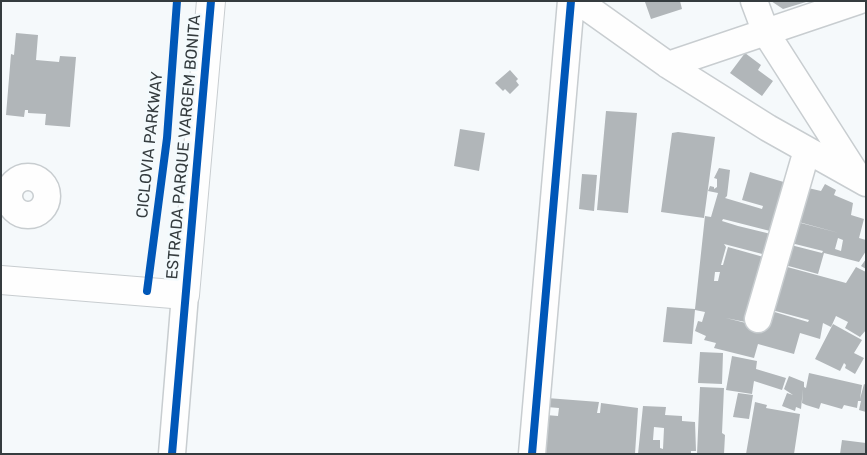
<!DOCTYPE html>
<style>
body{margin:0}
#map{position:relative;width:867px;height:455px;overflow:hidden;background:#f5f9fb;font-family:Rubik,sans-serif}
canvas{display:block}
.frame{position:absolute;inset:0;border:2px solid #353c3f;pointer-events:none}
</style>
<div id="map">
<canvas width="867" height="455"></canvas>
<div class="frame"></div>
</div>
<script>
const ctx = document.querySelector('canvas').getContext('2d');
ctx.lineJoin = 'round';
function paint(path, color) { ctx.fillStyle = color; ctx.fill(path, 'evenodd'); }
const toPath = rows => new Path2D(rows.map(r => 'M' + r).join(''));
function stroke(path, color, width, dash) { ctx.strokeStyle = color; ctx.lineWidth = width; ctx.lineCap = dash ? 'butt' : 'round'; ctx.setLineDash(dash || []); ctx.stroke(path); }
function drawText(font, color, halo, rows, align = 'center') {
  ctx.font = font + ' Rubik,sans-serif'; ctx.lineWidth = 5; ctx.setLineDash([]); ctx.textBaseline = 'middle'; ctx.strokeStyle = halo; ctx.fillStyle = color; for (const [text, x, y, turn = 0] of rows) {
    ctx.save(); ctx.translate(x, y); ctx.rotate((+turn || 0) * Math.PI / 180); ctx.textAlign = isNaN(turn) ? turn : align; if (halo) ctx.strokeText(text, 0, 0); ctx.fillText(text, 0, 0); ctx.restore();
  }
}
paint(toPath([
 [680,1,682,9,651,19,645,2],
 [771,1,806,1,806,2,783,9],
 [16,33,38,35,36,60,59,62,60,56,76,57,70,127,45,125,46,114,28,113,28,110,25,110,24,117,6,115,11,54,14,55],
 [745,53,761,65,758,70,773,81,762,96,730,73],
 [510,70,518,79,516,81,519,85,510,94,505,89,503,91,495,83],
 [606,111,637,113,628,213,597,210],
 [460,129,485,133,479,171,454,166],
 [678,132,715,137,704,218,661,212,672,133],
 [719,168,730,170,727,196,725,198,762,209,763,206,742,200,750,172,787,183,774,232,723,219,722,221,738,226,775,235,770,256,724,244,726,247,721,265,723,265,728,247,767,258,750,323,726,318,762,327,768,310,808,322,809,320,768,309,780,265,846,283,856,267,866,272,866,330,860,337,845,328,848,322,836,316,831,327,823,323,820,339,800,333,794,354,758,344,754,358,714,348,716,343,704,340,706,336,695,331,698,321,702,322,705,312,695,310,692,344,663,342,667,307,695,309,705,216,711,217,718,193,708,191,710,186,714,187,714,189,717,187,717,179,714,178],
 [715,272,720,272,718,281,714,281],
 [582,174,597,175,594,211,579,209],
 [825,184,836,190,834,195,853,203,851,215,864,219,859,238,866,240,866,251,859,262,824,253,818,274,781,264,787,244,822,253,823,251,787,242,793,221,839,233,795,221,804,187,821,191],
 [838,238,843,240,841,251,835,249],
 [866,259,866,269,861,266],
 [833,324,862,340,854,353,864,358,855,374,845,368,846,365,844,363,840,371,815,359],
 [700,352,723,353,722,384,698,383],
 [732,356,757,361,756,369,786,378,782,390,754,381,752,394,726,390],
 [809,373,862,385,860,399,864,384,866,385,866,412,859,410,861,401,858,401,857,408,844,405,842,409,821,403,819,409,806,405,802,403,803,389,801,409,796,407,795,411,782,406,787,393,793,395,784,389,789,376,804,382,804,387,806,388],
 [700,387,724,388,722,433,725,435,724,454,697,454],
 [738,393,753,395,749,419,733,417],
 [547,398,599,402,597,413,600,413,601,403,638,408,635,454,542,454,546,415,558,416,559,408,547,407],
 [755,402,767,405,766,408,800,414,794,454,746,454],
 [643,406,666,407,665,415,682,416,682,421,695,422,696,451,691,451,691,454,638,454],
 [654,427,664,428,663,449,660,448,660,440,653,440],
 [842,440,866,443,866,454,840,454]
]), '#b1b6b9');
const street = toPath([
 [578,1,668,65,768,128,866,183],
 [754,1,766,33,858,177],
 [668,65,858,1],
 '9 196a19 19 0 1 1 38 0a19 19 0 1 1-38 0Z',
 [758,319,807,150],
 [172,454,185,295],
 [532,454,571,1]
]);
const secondary = toPath([
 [1,280,185,295,211,1]
]);
stroke(street, '#c8cdd0', 29);
stroke(secondary, '#c8cdd0', 30);
stroke(street, '#fefefe', 26);
stroke(secondary, '#fefefe', 28);
stroke(toPath([
 [147,291,167,138,177,1],
 [172,454,211,1],
 [532,454,571,1]
]), '#0057b8', 8);
drawText('16px', '#353c3f', '#f3fafd', [
 ["CICLOVIA PARKWAY",150,145,-84],
 ["ESTRADA PARQUE VARGEM BONITA",184,147,-85]
]);
</script>
